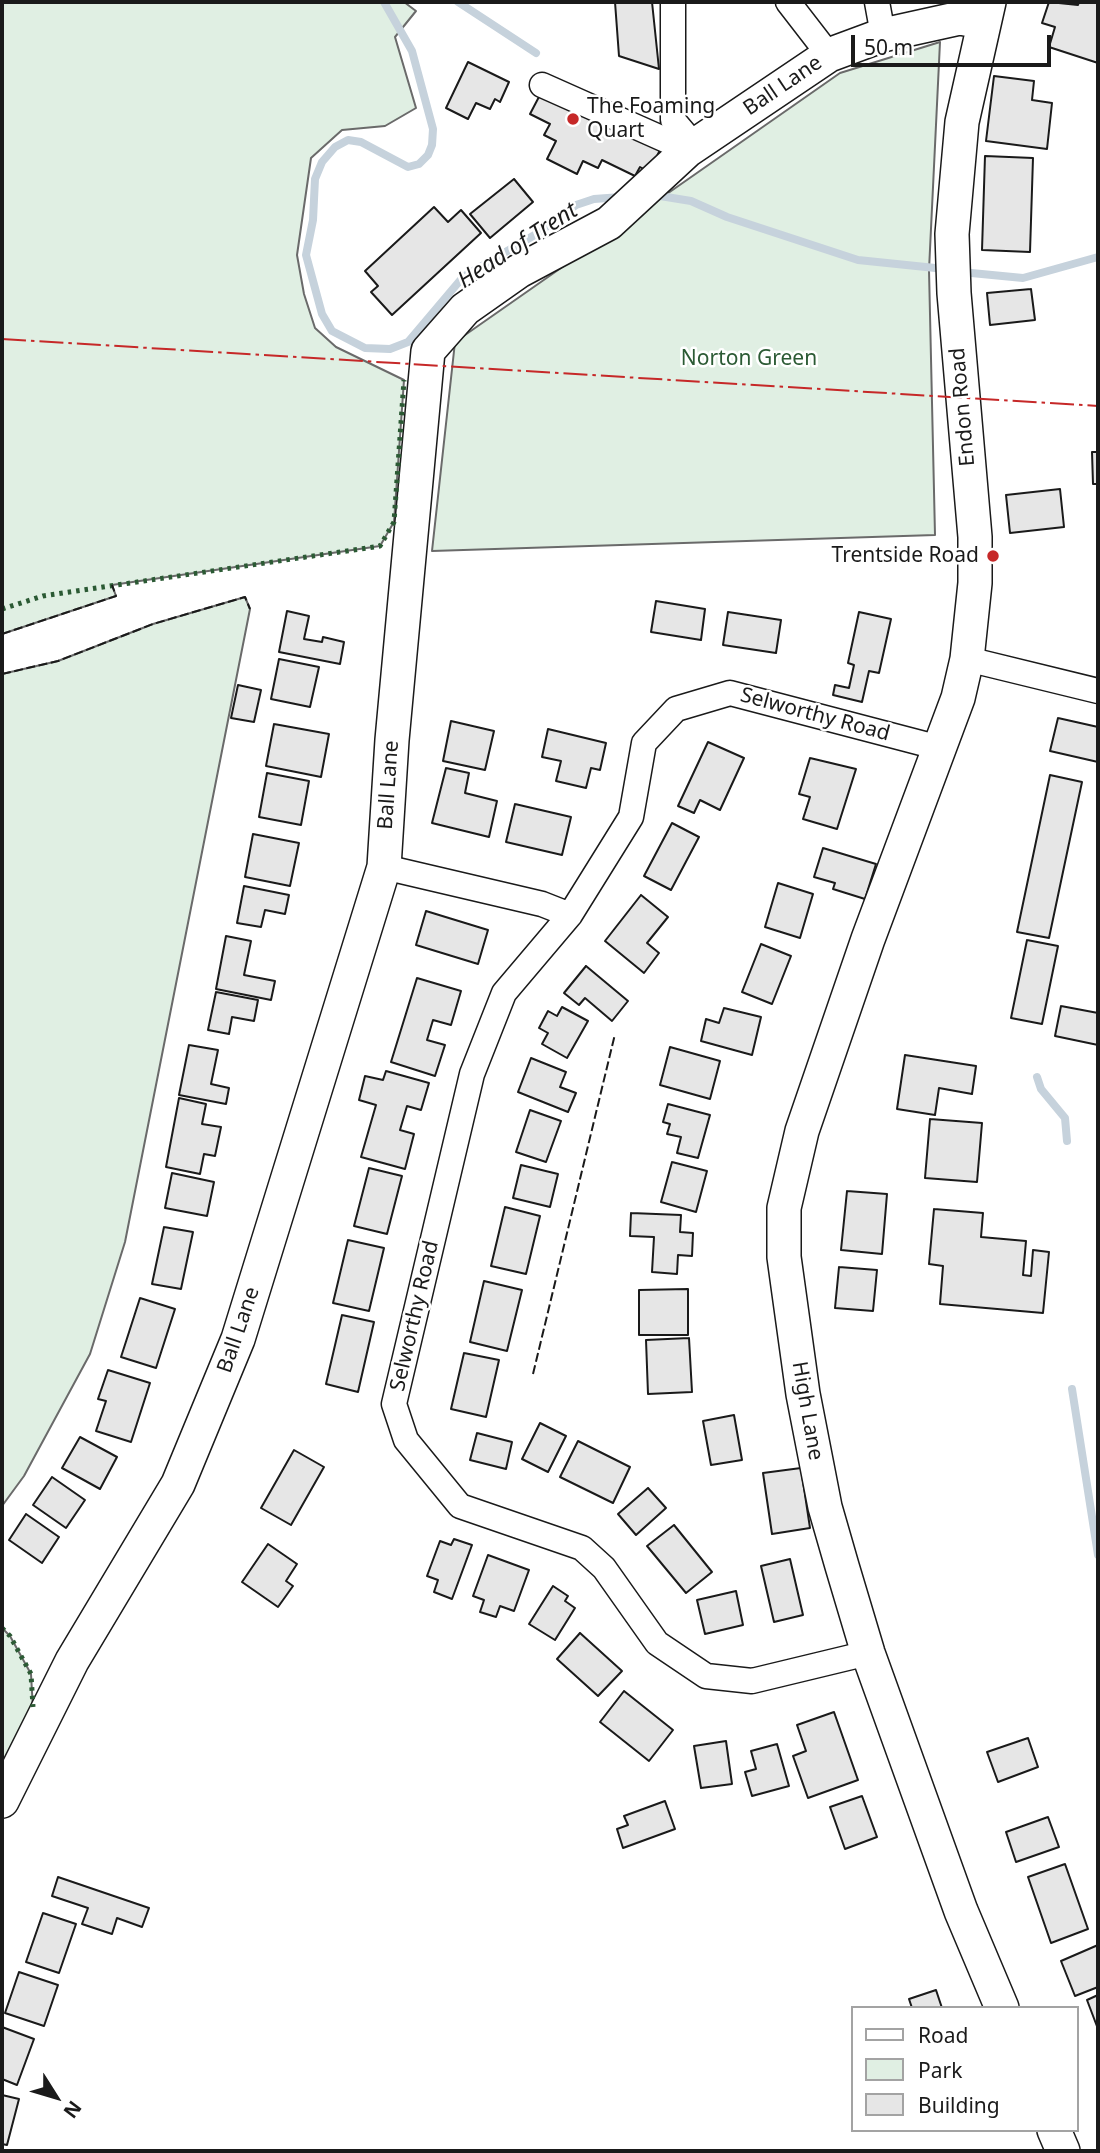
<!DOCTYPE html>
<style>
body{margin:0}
#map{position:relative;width:1100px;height:2153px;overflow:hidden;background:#fff;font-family:"Noto Sans",sans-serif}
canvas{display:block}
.frame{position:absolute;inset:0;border:4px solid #1a1a1a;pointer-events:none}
.legend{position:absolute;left:851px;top:2006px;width:228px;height:126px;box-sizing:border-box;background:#fff;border:2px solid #a3a3a3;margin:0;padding:9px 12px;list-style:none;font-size:21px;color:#1a1a1a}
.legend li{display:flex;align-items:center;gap:14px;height:35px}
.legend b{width:35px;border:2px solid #a3a3a3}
.north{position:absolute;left:21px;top:2062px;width:70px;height:70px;-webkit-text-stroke:5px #fff;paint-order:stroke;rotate:127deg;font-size:19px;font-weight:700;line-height:28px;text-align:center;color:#1a1a1a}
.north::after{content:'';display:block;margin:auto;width:24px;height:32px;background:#1a1a1a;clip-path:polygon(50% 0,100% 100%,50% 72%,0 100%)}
.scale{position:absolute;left:851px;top:35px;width:200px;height:32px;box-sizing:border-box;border:4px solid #1a1a1a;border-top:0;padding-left:9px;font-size:21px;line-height:24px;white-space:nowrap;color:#1a1a1a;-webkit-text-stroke:5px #fff;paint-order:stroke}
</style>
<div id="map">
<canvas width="1100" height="2153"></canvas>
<div class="frame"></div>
<ul class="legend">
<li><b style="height:9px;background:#fff"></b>Road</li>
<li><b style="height:19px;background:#e0efe3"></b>Park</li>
<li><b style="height:19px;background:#e6e6e6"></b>Building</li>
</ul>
<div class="north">N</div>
<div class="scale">50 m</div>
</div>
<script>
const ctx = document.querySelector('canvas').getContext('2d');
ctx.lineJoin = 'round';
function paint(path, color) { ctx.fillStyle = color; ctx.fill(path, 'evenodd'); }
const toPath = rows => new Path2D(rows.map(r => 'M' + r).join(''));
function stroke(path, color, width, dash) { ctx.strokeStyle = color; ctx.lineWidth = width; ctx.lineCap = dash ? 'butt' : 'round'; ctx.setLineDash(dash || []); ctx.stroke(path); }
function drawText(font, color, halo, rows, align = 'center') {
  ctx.font = font + ' "Noto Sans",sans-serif'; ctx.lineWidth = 5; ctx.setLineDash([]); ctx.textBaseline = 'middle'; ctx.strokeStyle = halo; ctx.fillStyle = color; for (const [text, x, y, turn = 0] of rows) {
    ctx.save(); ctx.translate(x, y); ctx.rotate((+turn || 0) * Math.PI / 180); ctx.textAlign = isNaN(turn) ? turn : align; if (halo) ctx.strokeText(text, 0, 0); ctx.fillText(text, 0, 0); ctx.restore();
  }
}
const green = toPath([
 [2,2,404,2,416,11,395,37,416,108,385,126,342,130,311,158,297,255,304,294,315,328,336,347,404,380,394,522,380,546,112,585,116,596,2,634,2,2],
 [940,42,929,270,935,535,432,551,455,342,840,73,940,42],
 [245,597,250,609,125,1242,90,1354,24,1476,2,1506,2,674,58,661,153,624,245,597],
 [2,1628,10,1636,31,1674,33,1710,2,1770,2,1628]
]);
paint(green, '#e0efe3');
stroke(green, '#6a6a6a', 2);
stroke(toPath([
 [384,2,412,51,433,129,432,145,428,155,419,164,408,167,361,142,348,140,335,147,322,162,315,179,313,220,306,255,322,314,332,331,365,348,390,349,408,342,463,277,538,233,576,205,594,199,621,197],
 [458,2,536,53],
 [654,195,691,201,727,217,858,260,945,269],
 [961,272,1023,278,1098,257],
 [1037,1077,1041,1089,1065,1118,1067,1141],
 [1072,1389,1098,1555]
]), '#c6d2dc', 8);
const building = toPath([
 [615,2,652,2,659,69,619,56,615,2],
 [1049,2,1078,5,1079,2,1098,2,1098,63,1049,47,1055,27,1042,23,1049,2],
 [468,62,509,82,500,102,495,99,490,109,476,103,468,119,446,108,468,62],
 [994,76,1034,81,1032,100,1052,103,1047,149,986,141,994,76],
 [541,93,660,150,649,172,640,167,635,176,602,160,598,168,583,161,577,174,547,159,556,141,544,135,550,124,530,114,541,93],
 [985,156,1033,158,1030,252,982,250,985,156],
 [514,179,533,202,490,238,470,214,514,179],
 [434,207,448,222,461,210,481,233,392,315,371,292,378,286,365,271,434,207],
 [1031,289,1035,320,990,325,987,293,1031,289],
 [1092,452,1098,452,1098,484,1093,484,1092,452],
 [1060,489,1064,527,1010,533,1006,495,1060,489],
 [656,601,705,609,701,640,651,632,656,601],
 [287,611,309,616,304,639,322,642,323,637,344,642,340,664,279,652,287,611],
 [728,612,781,620,776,653,723,645,728,612],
 [859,612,891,619,879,673,869,671,862,702,833,695,835,685,849,688,854,665,848,663,859,612],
 [279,659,319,667,310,707,271,699,279,659],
 [238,685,261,690,254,722,231,718,238,685],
 [1058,718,1098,727,1098,762,1050,751,1058,718],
 [451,721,494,731,485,770,443,761,451,721],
 [274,724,329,734,321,777,266,766,274,724],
 [548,729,606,743,600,770,591,768,586,788,556,781,561,761,542,757,548,729],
 [708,742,744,758,720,810,700,800,694,813,678,806,708,742],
 [810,758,856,769,837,829,803,819,810,797,799,794,810,758],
 [446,768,469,773,465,793,497,801,489,837,432,823,446,768],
 [267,773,309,781,301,825,259,817,267,773],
 [1050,775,1082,782,1049,938,1017,932,1050,775],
 [515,804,571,817,562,855,506,842,515,804],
 [672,823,699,837,671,890,644,876,672,823],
 [253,834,299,843,290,886,245,877,253,834],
 [823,848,876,864,865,899,833,889,835,883,814,877,823,848],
 [778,883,813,894,800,938,765,927,778,883],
 [244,886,289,895,285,914,265,910,261,927,237,923,244,886],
 [641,895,668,917,647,943,659,953,644,973,605,941,641,895],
 [426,911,488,930,478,964,416,945,426,911],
 [226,936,251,941,244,975,275,981,271,1000,216,989,226,936],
 [1027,940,1058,946,1042,1024,1011,1018,1027,940],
 [761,944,791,956,772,1004,742,992,761,944],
 [586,966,628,1001,612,1021,585,998,579,1005,564,993,586,966],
 [417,978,461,991,451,1025,433,1020,427,1040,445,1045,435,1076,391,1062,417,978],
 [216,992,258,1000,254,1021,232,1017,229,1034,208,1030,216,992],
 [1061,1006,1098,1013,1098,1045,1055,1036,1061,1006],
 [562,1007,588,1021,567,1058,542,1044,548,1033,539,1028,548,1011,557,1016,562,1007],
 [724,1008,761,1017,752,1055,701,1041,706,1019,719,1023,724,1008],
 [189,1045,218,1050,211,1084,229,1088,226,1104,179,1095,189,1045],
 [670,1047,720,1061,710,1099,660,1085,670,1047],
 [905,1055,976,1066,972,1094,939,1088,935,1115,897,1109,905,1055],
 [531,1058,566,1072,560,1087,576,1093,568,1112,518,1092,531,1058],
 [386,1071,429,1083,421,1110,407,1106,400,1130,414,1134,405,1169,361,1157,376,1105,359,1100,365,1076,383,1080,386,1071],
 [179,1098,206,1104,202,1124,221,1127,215,1156,204,1154,200,1174,166,1167,179,1098],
 [668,1104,710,1115,698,1158,677,1153,681,1137,667,1134,670,1124,663,1122,668,1104],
 [530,1110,561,1121,546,1162,516,1152,530,1110],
 [930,1119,982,1123,977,1182,925,1178,930,1119],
 [672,1162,707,1171,696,1212,661,1202,672,1162],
 [521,1165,558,1174,550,1207,513,1198,521,1165],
 [369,1168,402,1176,387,1234,354,1226,369,1168],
 [172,1173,214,1182,207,1216,165,1208,172,1173],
 [847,1191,887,1194,882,1254,841,1250,847,1191],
 [505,1207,540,1216,526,1274,491,1266,505,1207],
 [934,1209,983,1213,981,1237,1026,1241,1023,1275,1031,1276,1033,1250,1049,1252,1043,1313,940,1304,943,1266,929,1264,934,1209],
 [631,1213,681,1215,680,1232,693,1233,692,1256,678,1255,677,1274,652,1272,654,1237,630,1236,631,1213],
 [164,1227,193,1232,181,1289,152,1284,164,1227],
 [348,1240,384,1248,369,1311,333,1303,348,1240],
 [839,1267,877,1270,873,1311,835,1308,839,1267],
 [484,1281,522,1290,507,1351,470,1342,484,1281],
 [688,1289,688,1335,639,1335,639,1290,688,1289],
 [140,1298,175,1309,156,1368,121,1357,140,1298],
 [342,1315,374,1322,358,1392,326,1384,342,1315],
 [689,1338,692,1392,648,1394,646,1340,689,1338],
 [464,1353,499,1360,486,1417,451,1409,464,1353],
 [108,1370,150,1383,131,1442,96,1431,106,1401,98,1399,108,1370],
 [734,1415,742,1460,711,1465,703,1421,734,1415],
 [540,1423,566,1436,548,1472,522,1459,540,1423],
 [477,1433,512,1442,506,1469,470,1460,477,1433],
 [80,1437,117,1457,100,1489,62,1468,80,1437],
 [578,1441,630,1467,613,1503,560,1477,578,1441],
 [294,1450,324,1467,291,1525,261,1508,294,1450],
 [801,1468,810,1528,772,1534,763,1473,801,1468],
 [52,1477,85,1500,66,1528,33,1505,52,1477],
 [648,1488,666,1508,636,1535,618,1514,648,1488],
 [26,1514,59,1537,42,1563,9,1540,26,1514],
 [674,1525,712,1572,686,1593,647,1546,674,1525],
 [454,1539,472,1545,452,1599,434,1592,438,1580,427,1576,440,1541,451,1545,454,1539],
 [268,1544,297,1564,286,1581,293,1586,278,1607,242,1582,268,1544],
 [488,1555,529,1570,514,1611,500,1606,496,1617,480,1612,484,1600,473,1596,488,1555],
 [790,1559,803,1615,774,1622,761,1566,790,1559],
 [553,1586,568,1596,565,1601,575,1608,555,1640,529,1624,553,1586],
 [736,1591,743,1625,705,1634,697,1600,736,1591],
 [580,1633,622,1671,598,1696,557,1659,580,1633],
 [624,1691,673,1730,649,1761,600,1722,624,1691],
 [834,1712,858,1780,808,1798,793,1756,806,1751,797,1725,834,1712],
 [1028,1738,1038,1767,998,1782,987,1752,1028,1738],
 [726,1741,732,1784,701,1788,694,1746,726,1741],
 [777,1744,789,1786,752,1796,745,1772,756,1769,751,1751,777,1744],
 [862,1796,877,1837,845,1849,830,1807,862,1796],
 [665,1801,675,1829,623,1848,617,1829,628,1825,624,1816,665,1801],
 [1048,1817,1059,1847,1016,1862,1006,1832,1048,1817],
 [1065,1864,1088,1929,1051,1943,1028,1877,1065,1864],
 [58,1877,149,1908,142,1927,117,1918,112,1934,82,1924,88,1908,52,1896,58,1877],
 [43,1913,76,1924,59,1973,26,1962,43,1913],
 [1098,1945,1098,1987,1075,1996,1061,1961,1098,1945],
 [19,1972,58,1985,44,2026,5,2013,19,1972],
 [936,1990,942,2008,912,2008,909,1999,936,1990],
 [1098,1995,1098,2029,1087,2000,1098,1995],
 [2,2027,34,2039,17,2085,2,2079,2,2027],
 [2,2095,19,2099,7,2145,2,2144,2,2095]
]);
paint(building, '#e6e6e6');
stroke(building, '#1a1a1a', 2);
const street = toPath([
 [673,2,673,120,695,146],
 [788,2,829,55],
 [877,2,883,35],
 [542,85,688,150],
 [967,659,1098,691],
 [384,867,542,904,570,915],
 [868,1653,752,1681,706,1676,657,1643,604,1568,582,1548,460,1506,406,1440,394,1404,472,1074,504,993,570,915,631,817,644,743,676,709,730,693,940,748]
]);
const secondary = toPath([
 [989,2,962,122,952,234,954,293,975,537,975,583,967,659,958,698,868,939,802,1131,784,1208,784,1257,803,1394,825,1507,842,1566,868,1653,961,1911,1002,2008],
 [2,1801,72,1661,178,1484,238,1339,384,867,392,740,428,351,465,309,519,271,609,223,688,150,829,55,883,35,960,18,982,22],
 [1054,2130,1063,2151]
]);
stroke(street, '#1a1a1a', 27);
stroke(secondary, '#1a1a1a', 36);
stroke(street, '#fff', 24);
stroke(secondary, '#fff', 33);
stroke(toPath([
 [2,609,43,596,380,546,394,522,404,380],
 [2,1628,10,1636,31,1674,33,1707]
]), '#2b5a34', 5, [3.5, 5]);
stroke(toPath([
 [2,634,116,596,112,585],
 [2,674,58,661,153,624,245,597,250,609],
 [533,1374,615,1034]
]), '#1a1a1a', 2, [9, 3.5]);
stroke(toPath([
 [2,339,1098,406]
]), '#c62828', 2, [24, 5, 3.5, 5]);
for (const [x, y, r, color] of [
 [573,119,7,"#c62828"],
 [993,556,7,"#c62828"]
]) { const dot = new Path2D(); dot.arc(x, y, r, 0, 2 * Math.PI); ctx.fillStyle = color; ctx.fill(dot); stroke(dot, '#fff', 2.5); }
drawText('21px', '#1a1a1a', '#fff', [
 ["Ball Lane",783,86,-34],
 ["Endon Road",963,407,-95],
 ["Selworthy Road",815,715,15],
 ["Ball Lane",389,785,-86],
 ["Selworthy Road",415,1316,-77],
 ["Ball Lane",239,1330,-71],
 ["High Lane",807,1411,80]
]);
drawText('21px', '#1a1a1a', '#fff', [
 ["The Foaming",587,107],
 ["Quart",587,131],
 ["Trentside Road",979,556,"right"]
], 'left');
drawText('21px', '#2b5a34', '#fff', [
 ["Norton Green",749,359]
]);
drawText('italic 23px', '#1a1a1a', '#fff', [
 ["Head of Trent",518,246,-33]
]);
</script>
